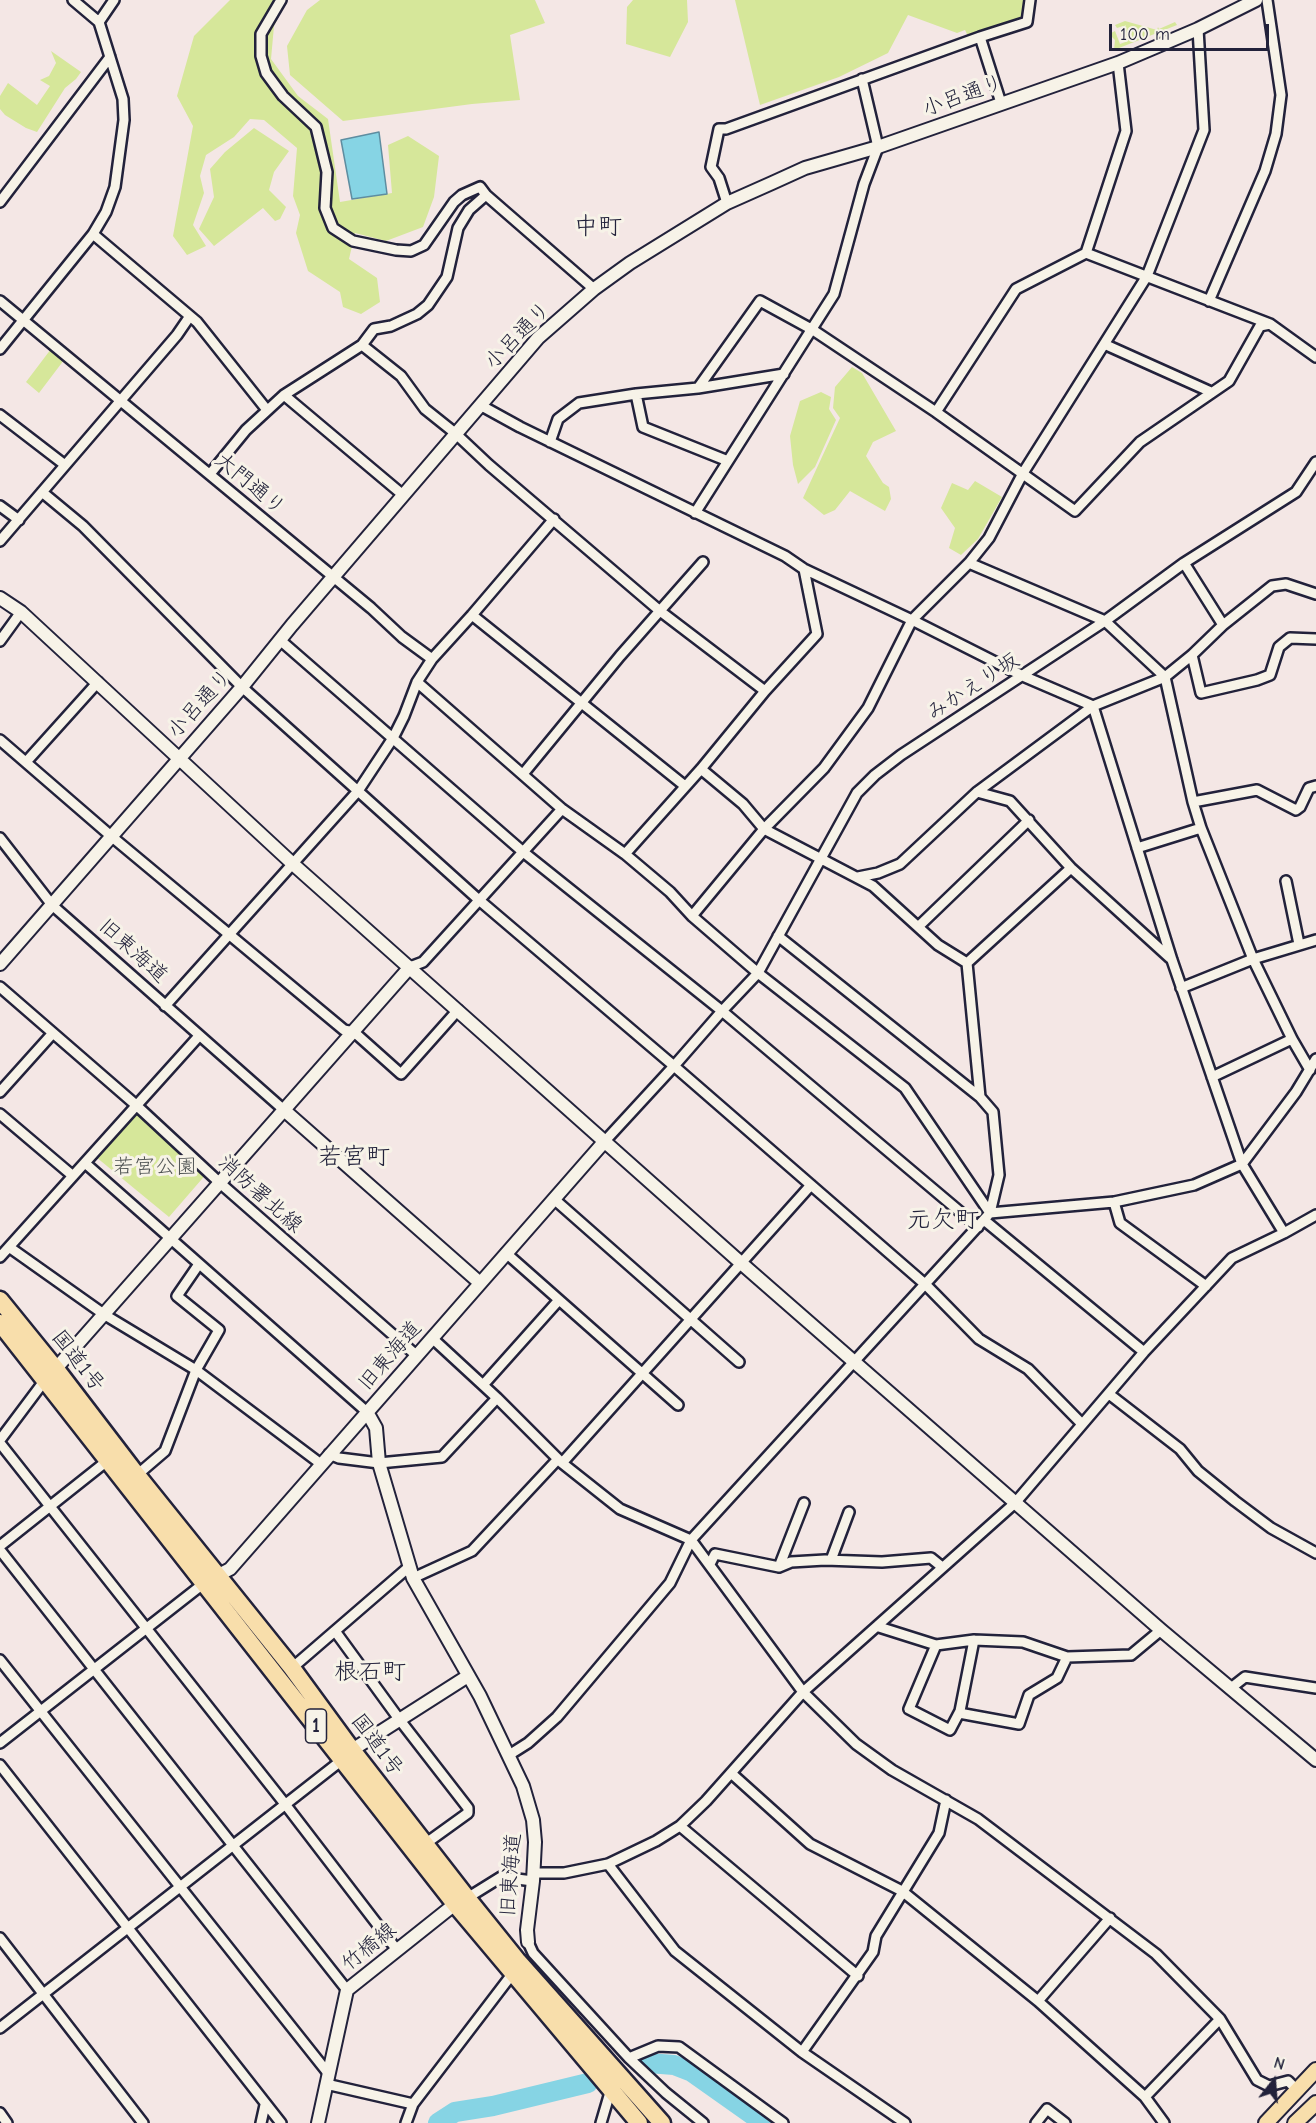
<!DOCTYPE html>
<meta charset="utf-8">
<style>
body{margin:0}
#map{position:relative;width:1316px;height:2123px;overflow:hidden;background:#f4e7e5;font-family:"Comic Neue",sans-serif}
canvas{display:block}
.north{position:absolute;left:1244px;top:2051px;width:60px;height:60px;-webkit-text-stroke:4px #f7f3e8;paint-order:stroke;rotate:17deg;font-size:16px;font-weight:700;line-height:24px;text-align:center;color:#22223b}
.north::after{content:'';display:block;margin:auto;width:21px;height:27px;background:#22223b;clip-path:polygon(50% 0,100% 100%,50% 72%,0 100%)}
.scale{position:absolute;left:1109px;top:24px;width:160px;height:27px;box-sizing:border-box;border:3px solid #22223b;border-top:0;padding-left:8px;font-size:18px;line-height:21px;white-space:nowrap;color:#22223b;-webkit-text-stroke:4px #f7f3e8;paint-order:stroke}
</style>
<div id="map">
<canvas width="1316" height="2123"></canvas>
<div class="north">N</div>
<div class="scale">100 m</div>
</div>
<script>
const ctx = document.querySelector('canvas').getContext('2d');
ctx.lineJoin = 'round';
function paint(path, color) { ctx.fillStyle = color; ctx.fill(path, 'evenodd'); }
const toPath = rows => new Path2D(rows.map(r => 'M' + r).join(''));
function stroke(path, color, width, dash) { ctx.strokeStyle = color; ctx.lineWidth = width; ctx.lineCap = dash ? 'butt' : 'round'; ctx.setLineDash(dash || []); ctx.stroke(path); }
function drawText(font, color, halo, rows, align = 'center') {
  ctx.font = font + ' "Comic Neue","Klee One",sans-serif'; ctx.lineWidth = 6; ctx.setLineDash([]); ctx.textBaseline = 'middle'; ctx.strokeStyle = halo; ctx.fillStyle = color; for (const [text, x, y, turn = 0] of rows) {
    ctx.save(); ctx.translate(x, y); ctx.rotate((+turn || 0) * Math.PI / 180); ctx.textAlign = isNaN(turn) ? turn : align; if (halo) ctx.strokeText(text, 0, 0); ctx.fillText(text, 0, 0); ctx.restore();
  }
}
paint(toPath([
 [230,0,287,0,274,26,271,59,298,96,328,119,340,202,392,193,388,145,408,136,439,156,434,197,423,227,386,241,355,233,349,259,377,278,380,302,361,314,343,307,340,292,308,271,296,233,300,215,293,196,297,148,264,120,250,119,234,137,206,155,200,176,204,193,193,225,206,246,187,255,173,236,193,126,177,96,194,36],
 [320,0,535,0,545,23,510,35,520,100,472,104,343,121,290,75,287,46,307,10],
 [633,0,687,0,688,22,670,57,626,44,627,7],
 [735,0,1024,0,1021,20,968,36,965,30,957,33,908,15,888,53,839,77,760,105],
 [1125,21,1157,30,1158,27,1159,29,1175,22,1177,25,1114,50,1115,40,1109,34,1115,31,1120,44,1128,41,1123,26,1117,28,1115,25],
 [51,51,81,72,76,79,65,88,37,132,26,128,5,115,0,109,0,96,8,83,37,105,50,86,40,80,49,76,56,63],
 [254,128,289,151,274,172,269,190,286,207,280,219,275,221,263,208,214,246,199,229,214,197,210,169,225,152],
 [51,349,64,360,39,393,26,382],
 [852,367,862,373,896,431,873,442,866,456,883,483,889,487,891,499,885,511,850,491,835,510,824,515,803,498,840,418,833,408,835,387],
 [821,392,831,397,829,409,836,420,815,467,798,484,793,465,790,436,800,401],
 [975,481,1002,497,978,539,961,555,949,548,955,528,941,508,952,483,968,490],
 [135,1111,208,1172,169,1217,96,1157]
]), '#d6e79a');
const water = toPath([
 [379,132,387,194,352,199,341,140,379,132]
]);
paint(water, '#86d4e4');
stroke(water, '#5e8da0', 1.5);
stroke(toPath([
 [648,2063,674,2065,692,2072,764,2123],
 [438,2123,455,2112,493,2106,588,2083]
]), '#86d4e4', 20);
const street = toPath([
 [281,0,261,34,261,56,266,73,283,96,316,127,327,172,325,208,333,228,353,241,396,250,411,251,424,245,454,202,462,195,480,187,486,195,594,289],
 [99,22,114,0],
 [980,37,1027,22,1030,0],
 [0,202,110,57],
 [727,203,719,178,711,167,719,129,726,129,980,37,1001,103],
 [93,234,197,322,267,410],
 [1086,253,1270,324,1316,357],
 [0,301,371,608,402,637,432,659,417,682,404,716,393,738,358,791,165,1006],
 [1209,301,1265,171,1276,134,1281,95,1267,0],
 [1104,344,1211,392],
 [362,345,401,376,425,409,455,433,489,465,660,611,765,691],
 [0,349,93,234,106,212,115,187,124,120,123,99,99,22,73,0],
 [698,388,760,301,813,330,936,412,1075,511,1140,442,1229,381,1260,326,1270,324],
 [636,394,643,427,728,461],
 [284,395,403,495],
 [480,405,520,427,785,556,804,569,912,620,1023,676,1093,706,1172,960,1242,1164,1284,1233],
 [936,412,1016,289,1086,253,1126,131,1118,63],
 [0,415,65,465],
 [550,442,558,419,579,403,636,394,698,388,784,374],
 [210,474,246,430,284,395,362,345,374,329,391,326,417,314,428,305,447,277,458,228,469,210,486,195],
 [42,492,83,526,242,687,358,791,479,900,674,1066,926,1285,979,1339,1028,1369,1082,1424],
 [0,506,19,520],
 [695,513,834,294,864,184,878,147,862,79],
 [0,541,177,335,190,316],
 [969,563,1105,621,1165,677,1193,802,1201,828,1253,959,1292,1039,1310,1070],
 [1184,563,1223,625],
 [472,615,685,786],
 [280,640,522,851,722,1011,978,1227],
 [0,641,21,612],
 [1192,655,1201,693,1257,680,1270,675,1279,647,1290,638,1316,639],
 [432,659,472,615,554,519],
 [417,682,562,809,625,854,670,892,692,916,758,973,905,1088,990,1213],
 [0,740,111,836,344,1030,354,1032,401,1074,458,1010],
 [26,762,98,682],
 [701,769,743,804,764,829,873,886,938,945,967,963],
 [523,774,620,656,703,562],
 [977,792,1010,801,1071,868,1170,958],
 [1193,802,1257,790,1296,810,1300,807,1309,788,1316,786],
 [0,838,52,905,284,1110],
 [1137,848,1201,828],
 [625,854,701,769,765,691,817,634,804,569],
 [858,877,878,873,900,864,977,792,1093,706,1165,677,1192,655,1223,625,1272,586,1286,584,1316,594],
 [1286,881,1299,944],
 [692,916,764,829,824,768,868,708,912,620,969,563,989,538,1023,473,1147,276,1204,130,1198,29],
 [919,926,1029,820],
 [778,936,980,1097],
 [967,963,1071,868],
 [410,967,423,962,562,809],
 [0,987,136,1105,220,1183,416,1355],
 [1181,988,1253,959,1316,940],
 [1212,1077,1292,1039],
 [0,1092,53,1033],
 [0,1114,73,1176],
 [604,1142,674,1066,722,1011,758,973,857,793,875,775,901,755,1105,621,1184,563,1296,492,1316,462],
 [85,1163,367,1412],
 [554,1199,739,1362],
 [1114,1202,1120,1223,1206,1286],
 [990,1213,1114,1202,1194,1185,1242,1164,1296,1092,1316,1059],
 [984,1220,1144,1352],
 [9,1247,105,1315,196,1370,321,1464],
 [506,1253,678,1405],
 [0,1257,199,1036],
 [432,1338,497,1398,562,1463,620,1509,691,1540,803,1692,856,1744,892,1770,978,1819,1156,1954,1220,2019,1257,2080,1269,2086,1288,2081,1297,2090],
 [483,1385,559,1300],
 [1109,1394,1180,1449,1198,1471,1235,1501,1271,1528,1316,1553],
 [0,1440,45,1380],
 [0,1443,285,1804,397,1950],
 [329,1454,339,1458,379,1463,442,1457,497,1398],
 [562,1463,811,1185],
 [137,1475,165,1451,196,1370,219,1330,177,1296,199,1264],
 [0,1546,107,1461],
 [0,1550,347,1990],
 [831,1560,849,1512],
 [710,1564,715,1554,779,1567,791,1562,825,1560,882,1562,931,1558,942,1567],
 [779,1567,804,1503],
 [413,1578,472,1551,558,1459],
 [879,1627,936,1645,974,1640,1023,1642,1067,1657,1131,1655,1161,1630],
 [335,1631,399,1719,468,1808,468,1813,425,1844],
 [936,1645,909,1709,950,1730,960,1711,974,1640],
 [0,1660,328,2073],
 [292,1668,410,1566],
 [1231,1688,1245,1677,1316,1688],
 [959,1713,1019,1724,1029,1695,1057,1678,1067,1657],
 [0,1743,203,1584],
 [509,1755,528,1743,557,1717,670,1583,691,1540,990,1213,999,1175,993,1112,980,1097,967,963],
 [0,1765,281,2123],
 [731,1773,810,1844,902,1891,1038,2001,1145,2097,1164,2123],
 [680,1826,858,1976],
 [608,1864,675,1951,802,2052,905,2123],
 [533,1873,564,1873,608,1864,656,1841,680,1826,706,1801,803,1692,1015,1503,1144,1352,1232,1258,1284,1233,1316,1215],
 [464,1900,501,1877,533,1881],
 [0,1938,143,2123],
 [528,1942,533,1953,629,2058,666,2093,703,2123],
 [1038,2001,1110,1918],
 [0,2028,342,1760],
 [802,2052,873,1952,876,1936,939,1833,946,1800],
 [629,2058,658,2046,679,2047,783,2123],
 [326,2084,413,2104,513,1973],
 [1145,2097,1220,2019],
 [0,2113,7,2123],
 [261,2123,265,2105],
 [406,2123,413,2104],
 [601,2123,611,2089],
 [1036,2123,1047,2109,1065,2123]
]);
const secondary = toPath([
 [0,598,21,612,294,865,741,1263,1161,1630,1316,1760],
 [0,964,242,687,292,625,538,338,594,289,630,263,727,203,772,183,805,168,878,147,1118,63,1198,29,1256,0],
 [284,1110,480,1283],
 [52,1373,410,967],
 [367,1412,376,1428,379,1463,413,1578,480,1696,523,1786,533,1820,535,1842,533,1881,527,1930,528,1942],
 [211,1579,230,1569,604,1142],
 [352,1750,468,1676],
 [318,2123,347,1990,455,1904]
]);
const primary = toPath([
 [1266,2123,1316,2070],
 [1295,2123,1316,2103]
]);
const highway = toPath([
 [0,1300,56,1369,137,1475,292,1668,352,1750,467,1898,517,1960,662,2123],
 [0,1323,455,1904,639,2123]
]);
stroke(street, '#22223b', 14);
stroke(secondary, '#22223b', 16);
stroke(primary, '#22223b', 18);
stroke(highway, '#22223b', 21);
stroke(street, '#f7f3e8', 9);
stroke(secondary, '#f7f3e8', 12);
stroke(primary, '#f8deab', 14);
stroke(highway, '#f8deab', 16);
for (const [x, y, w] of [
 [316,1726,21]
]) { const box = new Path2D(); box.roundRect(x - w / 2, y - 17, w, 34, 4.5); ctx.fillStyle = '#f7f3e8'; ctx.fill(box); stroke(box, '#22223b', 1.5); }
drawText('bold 20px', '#22223b', null, [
 ["1",316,1726]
]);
drawText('21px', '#22223b', '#f7f3e8', [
 ["小呂通り",963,96,-20],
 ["小呂通り",518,336,-46],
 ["大門通り",250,484,40],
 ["みかえり坂",973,687,-33],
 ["小呂通り",200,704,-48],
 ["旧東海道",133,951,42],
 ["消防署北線",260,1194,42],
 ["旧東海道",390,1356,-49],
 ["国道1号",78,1361,52],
 ["国道1号",377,1745,53],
 ["旧東海道",511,1875,-86],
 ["竹橋線",369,1947,-39]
]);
drawText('21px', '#4f5353', '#f7f3e8', [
 ["若宮公園",155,1167]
]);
drawText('24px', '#22223b', '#f7f3e8', [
 ["中町",598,227],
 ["若宮町",354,1157],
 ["元欠町",943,1220],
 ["根石町",370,1672]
]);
</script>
